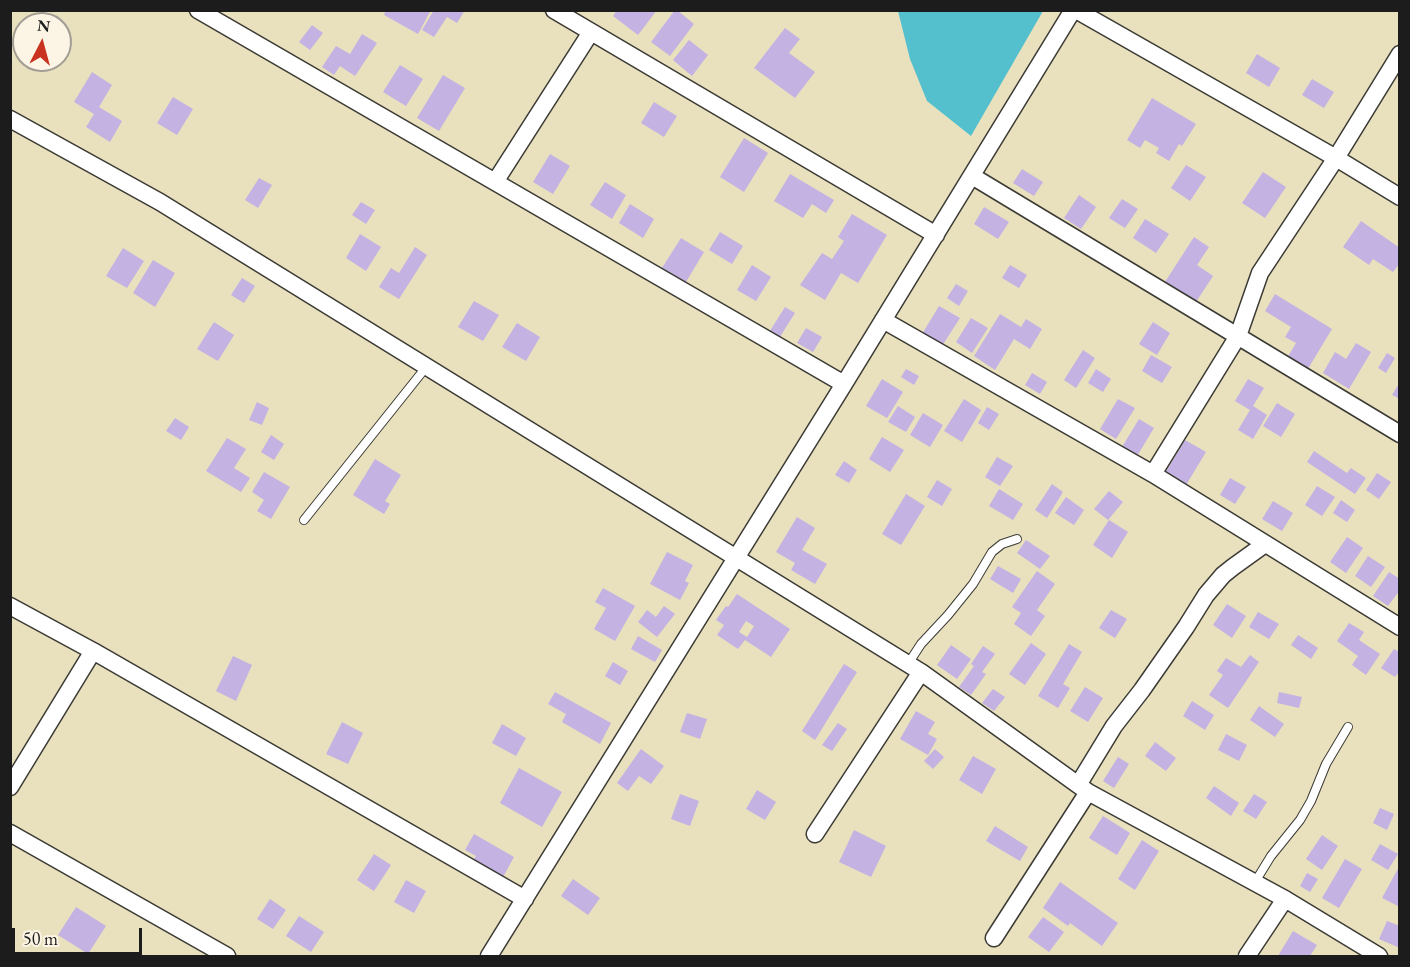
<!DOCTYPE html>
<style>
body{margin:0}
#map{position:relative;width:1410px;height:967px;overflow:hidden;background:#e9e1be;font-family:"EB Garamond",serif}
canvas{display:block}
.frame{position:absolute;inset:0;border:12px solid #1c1c1c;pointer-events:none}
.north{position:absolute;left:12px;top:12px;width:60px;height:60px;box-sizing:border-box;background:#fcf5e5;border:2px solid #a29e95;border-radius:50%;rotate:6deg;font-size:16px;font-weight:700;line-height:24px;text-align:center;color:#1c1c1c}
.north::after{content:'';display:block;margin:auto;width:21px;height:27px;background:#c8321e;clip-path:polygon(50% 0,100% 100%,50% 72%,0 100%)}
.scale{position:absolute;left:12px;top:928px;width:130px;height:27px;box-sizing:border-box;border:3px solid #1c1c1c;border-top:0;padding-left:8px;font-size:18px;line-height:21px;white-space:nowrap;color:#1c1c1c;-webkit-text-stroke:4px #fcf5e5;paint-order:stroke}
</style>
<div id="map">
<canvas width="1410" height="967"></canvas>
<div class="frame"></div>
<div class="north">N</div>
<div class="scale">50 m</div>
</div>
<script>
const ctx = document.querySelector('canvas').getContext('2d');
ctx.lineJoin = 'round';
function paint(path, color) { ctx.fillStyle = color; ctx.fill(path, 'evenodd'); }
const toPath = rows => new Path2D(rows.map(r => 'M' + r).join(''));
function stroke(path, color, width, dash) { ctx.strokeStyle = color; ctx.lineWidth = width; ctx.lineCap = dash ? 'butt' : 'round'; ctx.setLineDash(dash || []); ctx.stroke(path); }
paint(toPath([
 [898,11,1043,11,971,136,927,101,910,59]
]), '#54c0cd');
paint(toPath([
 [386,10,431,10,418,34,384,15],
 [434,10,465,10,457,23,447,17,434,37,422,30],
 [617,10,657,10,638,35,613,16],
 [675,10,677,10,694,24,670,56,651,42],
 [312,25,323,33,310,50,299,42],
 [785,28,800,39,789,53,815,72,795,98,754,68],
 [362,34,377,43,355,76,340,66,334,75,322,67,336,46,350,54],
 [689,40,708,55,692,76,673,60],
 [1257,54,1280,68,1269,87,1246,73],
 [400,65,423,79,406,106,383,92],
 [92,72,112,85,99,107,122,121,110,142,86,127,94,114,74,102],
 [443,75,465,88,439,131,417,118],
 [1312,79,1334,92,1324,108,1302,95],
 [173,97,193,109,177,135,157,123],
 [1152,98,1196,124,1182,146,1179,144,1169,161,1156,153,1159,148,1145,140,1140,148,1127,140],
 [654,102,677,116,664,137,641,123],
 [744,138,768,153,744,192,720,177],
 [550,154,570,166,553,194,533,182],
 [1186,165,1206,177,1190,201,1171,188],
 [1022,169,1043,182,1034,196,1013,183],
 [1263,172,1286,187,1265,218,1242,203],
 [790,174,834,200,826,213,812,204,803,218,774,201],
 [259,178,272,185,258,208,245,200],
 [605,182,626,195,612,219,590,205],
 [1079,195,1096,207,1081,229,1064,218],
 [1122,199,1138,209,1125,228,1109,218],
 [361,202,375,210,366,224,352,215],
 [630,204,654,219,643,238,619,223],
 [984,207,1009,222,998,239,974,224],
 [852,214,887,235,858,283,841,273,825,300,800,285,822,253,832,259,844,241,838,237],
 [1145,219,1169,234,1156,253,1133,238],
 [1361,221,1400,248,1400,263,1393,272,1373,259,1369,265,1343,247],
 [720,232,743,246,732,264,709,250],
 [360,234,381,247,366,271,346,258],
 [1194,237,1209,247,1197,265,1213,276,1194,305,1178,295,1180,292,1165,282],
 [681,238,704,252,686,282,662,268],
 [415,247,427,255,399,299,379,287,391,268,399,273],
 [123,248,144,261,127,288,106,276],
 [153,260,175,273,155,307,133,293],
 [752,265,771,277,756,301,737,290],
 [1010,265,1027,275,1019,288,1002,278],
 [242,278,255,286,244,303,231,295],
 [956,284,968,291,959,306,947,298],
 [1275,294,1332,329,1306,372,1286,360,1296,343,1285,337,1291,327,1265,311],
 [474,301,499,315,483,341,458,327],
 [939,306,960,318,942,346,922,334],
 [785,307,795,313,778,340,768,334],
 [1000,314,1021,327,1026,319,1042,329,1030,349,1014,339,995,370,974,356],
 [971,318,988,328,972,353,956,342],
 [214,322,234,335,218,361,197,349],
 [1153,322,1170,333,1157,355,1139,344],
 [517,323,540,337,526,361,502,347],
 [806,328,822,337,813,352,797,343],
 [1356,343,1371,352,1349,389,1323,373,1335,352,1346,359],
 [1083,350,1095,358,1076,388,1064,380],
 [1387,353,1395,358,1386,373,1378,368],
 [1151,355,1172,367,1162,383,1142,371],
 [906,369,919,376,914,385,901,377],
 [1096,369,1111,379,1103,392,1088,383],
 [1032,373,1047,382,1040,394,1025,385],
 [882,379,903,392,887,418,866,406],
 [1248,379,1264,388,1253,406,1267,415,1253,439,1238,430,1250,410,1235,401],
 [1400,382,1400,399,1392,395],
 [964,399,981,410,962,442,944,431],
 [1118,399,1135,408,1116,439,1100,429],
 [257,402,269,408,262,425,249,420],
 [1277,403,1295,414,1281,437,1263,426],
 [898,406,915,417,906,432,888,422],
 [987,407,999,414,989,430,978,423],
 [923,413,943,425,930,447,910,435],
 [175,418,189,427,181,440,166,431],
 [1139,419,1154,428,1137,456,1122,447],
 [271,435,284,444,274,460,261,452],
 [882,437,904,450,890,472,869,459],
 [227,438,246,449,234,468,250,478,241,492,206,471],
 [1185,440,1206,452,1183,490,1162,478],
 [1314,451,1347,473,1351,468,1366,478,1355,494,1307,462],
 [997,457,1013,466,1000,486,985,477],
 [375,459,401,475,385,501,390,504,384,514,353,495],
 [844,461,857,470,849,483,835,475],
 [264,472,290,487,271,519,257,511,264,500,252,492],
 [1377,473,1391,482,1379,499,1366,490],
 [1230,478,1246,487,1235,504,1220,495],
 [937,480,952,489,942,506,927,497],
 [1052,484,1063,492,1047,518,1035,510],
 [1317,486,1335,497,1322,516,1305,505],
 [999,489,1023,504,1013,520,989,506],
 [1109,491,1123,502,1108,520,1094,509],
 [906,494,925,506,901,545,882,534],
 [1066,497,1084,510,1074,525,1055,513],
 [1341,500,1355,510,1347,522,1333,513],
 [1273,501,1293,513,1282,531,1262,519],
 [797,517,815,528,802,550,827,564,815,584,791,570,795,563,776,552],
 [1109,520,1128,532,1112,558,1093,545],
 [1347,537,1363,548,1346,573,1330,562],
 [1026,540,1050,556,1040,569,1017,553],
 [667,552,693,565,685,581,689,583,680,600,650,584],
 [1368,556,1385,567,1371,587,1355,576],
 [998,566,1021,579,1013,593,990,579],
 [1037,571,1055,584,1037,610,1045,616,1031,636,1014,624,1021,613,1012,607],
 [1389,572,1400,579,1400,590,1388,606,1373,596],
 [603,588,635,606,615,641,594,629,606,608,595,602],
 [737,594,790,629,771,657,745,640,738,649,717,635,724,625,716,620,726,606,728,607],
 [746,621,754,626,747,637,739,632],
 [1227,604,1246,616,1232,638,1213,625],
 [664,606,675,614,657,637,638,622,647,610,656,617],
 [1111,610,1127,619,1115,638,1099,628],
 [1258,612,1279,624,1269,639,1249,627],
 [1349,623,1364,632,1359,640,1380,654,1366,675,1352,665,1358,656,1337,641],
 [1298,635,1318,648,1311,659,1291,645],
 [638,636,662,650,655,662,631,649],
 [1031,643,1046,654,1025,685,1009,674],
 [1069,644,1082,652,1063,684,1070,688,1058,708,1038,696],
 [951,645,971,659,957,679,937,665],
 [983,646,995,654,982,672,986,674,971,695,959,687,974,666,971,664],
 [1394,649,1400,652,1400,671,1395,677,1381,668],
 [1250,655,1259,662,1228,708,1209,695,1223,675,1217,671,1226,658,1241,667],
 [233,656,252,665,236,701,216,691],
 [613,662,628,671,620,685,605,676],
 [844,664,857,672,815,740,802,731],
 [1085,687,1103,698,1088,722,1070,711],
 [993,689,1005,697,994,711,982,703],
 [555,692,611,723,600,744,562,722,566,714,548,704],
 [1279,692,1302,697,1299,708,1277,703],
 [1192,701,1214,715,1205,730,1183,716],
 [1259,706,1284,724,1275,737,1250,720],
 [916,711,935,722,928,734,937,739,928,755,900,739],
 [687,713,707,719,700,739,680,732],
 [342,722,363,733,348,764,326,754],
 [838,723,847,729,832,751,822,745],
 [502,724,526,738,516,756,492,743],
 [1226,734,1247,745,1239,761,1218,750],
 [1155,742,1176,758,1166,771,1145,756],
 [641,749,664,766,651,784,639,776,628,791,617,783],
 [935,749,944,757,933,769,924,761],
 [973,756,996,769,982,794,959,780],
 [1118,757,1129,764,1114,788,1103,781],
 [519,768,562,792,542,827,500,803],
 [1214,786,1239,803,1231,816,1206,798],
 [757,790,776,802,765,820,746,809],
 [680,794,699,801,690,826,671,819],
 [1254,794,1267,802,1256,819,1243,811],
 [1380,808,1394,814,1387,830,1373,823],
 [1103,816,1130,833,1117,855,1089,838],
 [995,826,1028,847,1020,861,986,841],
 [854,830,886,846,871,877,839,862],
 [474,834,514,857,502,879,472,862,476,856,465,850],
 [1322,835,1338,846,1322,870,1306,859],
 [1142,840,1159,851,1135,890,1118,879],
 [1380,844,1398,854,1388,870,1371,860],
 [374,854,391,865,374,891,357,880],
 [1345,859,1362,869,1339,908,1322,898],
 [1400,865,1400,907,1382,898],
 [1307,873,1318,879,1310,892,1300,886],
 [573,879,600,898,588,915,561,896],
 [406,880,426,891,414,913,394,902],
 [1060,882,1118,923,1102,946,1070,923,1068,926,1043,908],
 [270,899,286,910,273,929,257,919],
 [76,907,106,926,88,954,58,935],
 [299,916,324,932,311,952,286,936],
 [1043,917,1064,932,1049,952,1028,937],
 [1387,921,1400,926,1400,948,1379,939],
 [1293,931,1317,945,1310,956,1278,956]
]), '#c3b2e2');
const lane = toPath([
 [304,520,427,366],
 [908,664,921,644,948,615,973,584,992,552,1002,544,1017,539],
 [1255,882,1271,856,1300,820,1311,801,1326,764,1348,727]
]);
const street = toPath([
 [198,10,844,384],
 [554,10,936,235],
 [1076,10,1336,158,1400,197],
 [10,119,160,202,921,672,1088,792,1285,899,1379,956],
 [972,176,1400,434],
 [495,182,591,32],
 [883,320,1153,474,1400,627],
 [1153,474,1238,336,1260,273,1336,158,1400,54],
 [10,606,93,651,525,899],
 [1078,785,1114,726,1142,690,1186,627,1206,595,1223,575,1233,567,1265,544],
 [10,787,93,651],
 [10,833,227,956],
 [815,834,921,672],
 [994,938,1088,792],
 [489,956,844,384,1073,10],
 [1247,956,1285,899]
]);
stroke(lane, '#3b3a34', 10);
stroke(street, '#3b3a34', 19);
stroke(lane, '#fff', 8);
stroke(street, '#fff', 16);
</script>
